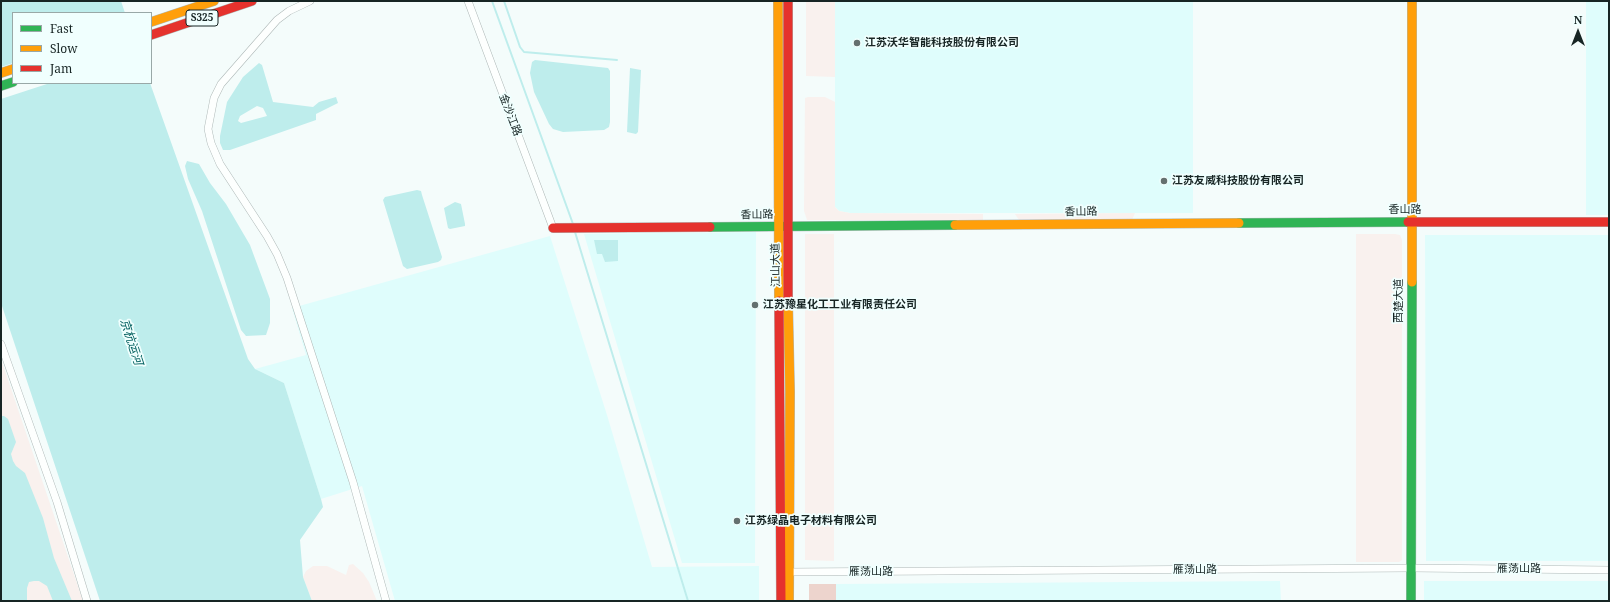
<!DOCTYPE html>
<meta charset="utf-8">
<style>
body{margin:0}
#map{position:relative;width:1610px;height:602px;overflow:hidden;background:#f4fcfb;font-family:"Noto Serif",serif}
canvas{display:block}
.frame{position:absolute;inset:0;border:2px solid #172524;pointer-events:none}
.legend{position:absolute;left:12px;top:12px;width:140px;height:72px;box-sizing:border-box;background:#f0fffe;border:1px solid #99a8a7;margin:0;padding:5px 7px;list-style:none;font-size:12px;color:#172524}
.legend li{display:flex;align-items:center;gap:8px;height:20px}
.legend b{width:20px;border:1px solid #99a8a7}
.north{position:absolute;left:1558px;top:12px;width:40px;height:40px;-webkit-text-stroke:3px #f0fffe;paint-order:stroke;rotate:0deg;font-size:11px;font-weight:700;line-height:16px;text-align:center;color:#172524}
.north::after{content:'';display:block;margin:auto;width:14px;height:18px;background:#172524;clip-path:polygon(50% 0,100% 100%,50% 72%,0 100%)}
</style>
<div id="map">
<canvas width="1610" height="602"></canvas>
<div class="frame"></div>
<ul class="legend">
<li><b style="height:5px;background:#30b455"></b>Fast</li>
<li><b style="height:5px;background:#ff9f0a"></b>Slow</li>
<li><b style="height:5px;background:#e5322d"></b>Jam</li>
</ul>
<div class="north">N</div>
</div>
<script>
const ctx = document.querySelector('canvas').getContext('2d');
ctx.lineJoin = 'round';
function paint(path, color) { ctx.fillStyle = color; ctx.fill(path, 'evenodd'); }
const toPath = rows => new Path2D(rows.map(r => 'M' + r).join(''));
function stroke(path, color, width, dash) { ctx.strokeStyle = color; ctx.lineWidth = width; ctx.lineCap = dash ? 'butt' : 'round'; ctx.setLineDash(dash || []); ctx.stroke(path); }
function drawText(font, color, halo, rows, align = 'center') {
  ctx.font = font + ' "Noto Serif","Noto Sans SC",serif'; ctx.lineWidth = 3.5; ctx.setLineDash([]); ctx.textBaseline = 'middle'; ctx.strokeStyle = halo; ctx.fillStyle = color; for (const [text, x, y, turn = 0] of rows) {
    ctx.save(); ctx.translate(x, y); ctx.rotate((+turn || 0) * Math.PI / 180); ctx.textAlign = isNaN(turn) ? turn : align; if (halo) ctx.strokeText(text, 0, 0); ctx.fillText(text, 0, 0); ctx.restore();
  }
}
paint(toPath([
 [835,1,1193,1,1193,213,850,213,839,211,835,207],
 [1586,1,1609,1,1609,215,1586,215],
 [756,232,755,563,682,563,584,234],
 [1425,235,1609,235,1609,561,1426,561],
 [550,236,607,415,652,567,759,566,759,601,395,601,362,486,321,499,284,383,255,369,306,355,292,308],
 [1280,581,1281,601,836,601,836,584],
 [1424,581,1609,581,1609,601,1424,601]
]), '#dffdfc');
paint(toPath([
 [806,1,835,1,835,77,806,76],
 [808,97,825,97,835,102,835,207,839,211,850,213,983,214,983,220,807,220,804,211,805,98],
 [1135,213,1132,220,1019,220,1015,214],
 [805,234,834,234,834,561,805,560],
 [1356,234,1395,234,1400,235,1402,240,1402,560,1399,562,1356,562],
 [1,359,83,601,1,601],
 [353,564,363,573,369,582,377,601,312,601,303,577,306,571,313,566,327,566,346,575,349,565]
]), '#f9f1ee');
paint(toPath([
 [809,584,836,584,836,601,809,601]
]), '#edd4cd');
paint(toPath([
 [1,1,121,1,125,13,13,13,13,83,150,83,248,359,255,369,284,383,321,499,323,507,300,540,303,577,312,601,100,601,1,303],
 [535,60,608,68,610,71,610,122,609,127,604,130,563,132,553,129,549,124,534,92,530,73,532,62],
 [259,63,262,65,273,102,313,107,319,102,336,97,338,103,316,114,316,120,230,150,223,150,220,143,220,136,227,102,243,77],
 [257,106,263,108,267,116,241,123,238,121,240,116],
 [630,68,641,70,638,132,636,134,627,132],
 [187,161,199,164,210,183,226,204,250,245,270,299,270,323,266,335,246,336,241,330,202,211,188,179,185,166],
 [417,190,421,191,422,195,442,257,441,260,438,262,407,269,403,266,383,200,385,197],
 [455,202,461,204,465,224,465,226,450,229,448,228,444,208],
 [594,240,618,240,618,261,605,262,602,254,597,254],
 [1,416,4,416,8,419,16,442,11,454,13,461,16,466,25,473,43,518,54,558,72,601,53,601,47,586,39,581,34,581,29,582,27,588,27,601,1,601]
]), '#beedec');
paint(toPath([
 [13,63,13,83,50,83,1,99,1,67]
]), '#f4fcfb');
stroke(toPath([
 [492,1,573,224],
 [504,1,520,47,524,52,617,60],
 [575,232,688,601]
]), '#beedec', 2);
const street = toPath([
 [310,1,289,11,277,20,221,84,214,98,208,129,211,143,220,164,267,236,277,254,287,278,353,482,386,601],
 [468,1,553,228],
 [1,344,57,502,87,601],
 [785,572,1411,568,1609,570]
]);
const fast = toPath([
 [1,86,13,82],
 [1239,223,1408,222],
 [710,227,955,225],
 [1411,601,1412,282]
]);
const slow = toPath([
 [778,1,779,301],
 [151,22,214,1],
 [1,73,13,69],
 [955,225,1239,223],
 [1412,282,1412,1],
 [788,301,790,392,789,601]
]);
const jam = toPath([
 [788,1,788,301],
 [151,35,252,1],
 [1408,222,1609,222],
 [553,228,710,227],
 [779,301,781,601]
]);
stroke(street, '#aeb8b7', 8);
stroke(fast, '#aeb8b7', 10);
stroke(slow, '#aeb8b7', 10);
stroke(jam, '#aeb8b7', 10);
stroke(street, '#fdfffe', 7);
stroke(fast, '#30b455', 9);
stroke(slow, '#ff9f0a', 9);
stroke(jam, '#e5322d', 9);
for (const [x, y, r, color] of [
 [857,43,4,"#64706f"],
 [1164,181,4,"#64706f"],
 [755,305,4,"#64706f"],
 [737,521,4,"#64706f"]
]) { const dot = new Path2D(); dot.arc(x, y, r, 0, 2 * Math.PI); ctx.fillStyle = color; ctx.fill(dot); stroke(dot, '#f0fffe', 1.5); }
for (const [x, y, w] of [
 [202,18,32]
]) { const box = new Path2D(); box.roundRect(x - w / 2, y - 8, w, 16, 3); ctx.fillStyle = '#f0fffe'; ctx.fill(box); stroke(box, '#172524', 1); }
drawText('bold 10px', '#172524', null, [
 ["S325",202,18]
]);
drawText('bold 11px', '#172524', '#f0fffe', [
 ["江苏沃华智能科技股份有限公司",865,43],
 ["江苏友威科技股份有限公司",1172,181],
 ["江苏豫星化工工业有限责任公司",763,305],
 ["江苏绿晶电子材料有限公司",745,521]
], 'left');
drawText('11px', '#172524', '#f0fffe', [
 ["金沙江路",510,115,69],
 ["香山路",1405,210],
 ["香山路",1081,212,-1],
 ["香山路",757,215,-1],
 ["江山大道",776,265,-91],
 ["西楚大道",1399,301,-90],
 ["雁荡山路",1519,569],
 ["雁荡山路",1195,570],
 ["雁荡山路",871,572]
]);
drawText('italic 12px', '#046160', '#f0fffe', [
 ["京杭运河",131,342,72]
]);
</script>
